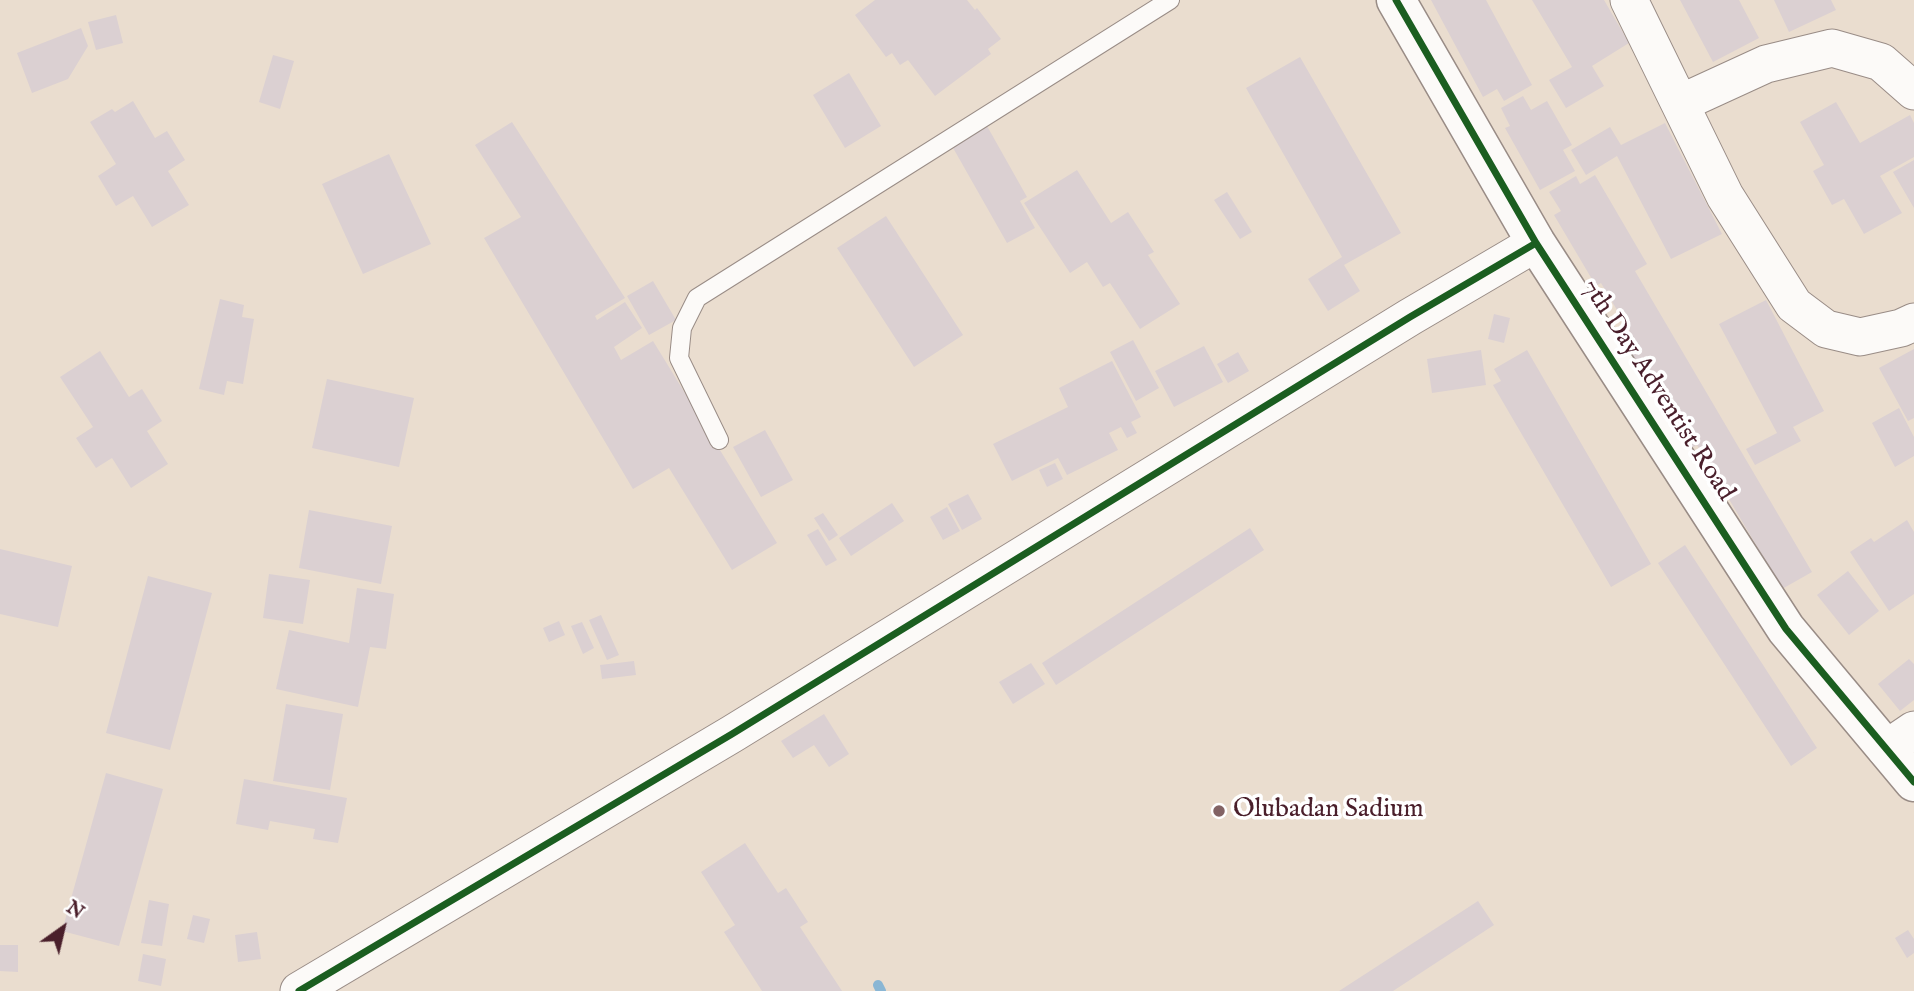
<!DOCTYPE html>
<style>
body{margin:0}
#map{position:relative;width:1914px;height:991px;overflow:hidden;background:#eaddcf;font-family:"IM FELL English",serif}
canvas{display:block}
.north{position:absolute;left:28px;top:893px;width:70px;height:70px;-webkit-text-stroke:5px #fff;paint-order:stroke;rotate:34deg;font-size:19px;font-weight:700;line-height:28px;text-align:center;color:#4a1f2b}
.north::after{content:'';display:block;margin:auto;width:24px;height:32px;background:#4a1f2b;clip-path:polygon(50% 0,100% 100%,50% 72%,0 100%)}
</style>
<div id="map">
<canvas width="1914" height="991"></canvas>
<div class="north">N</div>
</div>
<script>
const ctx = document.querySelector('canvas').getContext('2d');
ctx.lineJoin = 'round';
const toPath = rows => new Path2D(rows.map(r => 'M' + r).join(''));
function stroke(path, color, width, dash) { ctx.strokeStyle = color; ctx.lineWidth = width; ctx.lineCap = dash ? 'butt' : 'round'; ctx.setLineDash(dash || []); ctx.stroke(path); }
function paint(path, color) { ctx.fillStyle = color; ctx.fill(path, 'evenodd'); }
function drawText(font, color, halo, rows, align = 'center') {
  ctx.font = font + ' "IM FELL English",serif'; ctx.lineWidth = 7; ctx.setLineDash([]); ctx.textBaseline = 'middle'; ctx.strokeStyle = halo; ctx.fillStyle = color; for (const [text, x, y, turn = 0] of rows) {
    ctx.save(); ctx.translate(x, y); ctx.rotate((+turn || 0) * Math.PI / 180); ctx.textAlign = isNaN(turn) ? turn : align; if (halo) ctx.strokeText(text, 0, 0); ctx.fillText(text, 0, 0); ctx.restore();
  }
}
stroke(toPath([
 [878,985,881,991]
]), '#8ab6d4', 10);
paint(toPath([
 [875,0,967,0,975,10,977,8,1001,39,988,49,991,54,935,96,908,60,900,65,892,53,886,57,855,15],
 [1431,0,1486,0,1532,85,1504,101,1497,89,1483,97],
 [1532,0,1604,0,1629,43,1592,66,1604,86,1566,108,1549,80,1572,67],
 [1680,0,1739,0,1759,38,1713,62],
 [1774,0,1831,0,1836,10,1789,32],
 [116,15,123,43,96,50,88,22],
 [81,28,88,46,68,79,32,93,17,53],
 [273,55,294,61,280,109,259,102],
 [1300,57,1401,233,1344,265,1360,291,1328,311,1308,279,1342,257,1246,88],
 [849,73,881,126,845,148,813,95],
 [1523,96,1531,110,1547,101,1572,145,1563,150,1575,171,1540,190,1505,128,1510,126,1501,108],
 [133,101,155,138,167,131,185,160,168,171,189,205,152,227,133,196,116,206,98,176,116,164,90,122,112,109,115,112],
 [1836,102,1860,143,1910,115,1914,123,1914,157,1880,176,1902,213,1864,234,1844,199,1832,205,1813,171,1824,165,1800,122],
 [512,122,625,298,595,316,597,320,625,302,642,328,614,347,621,360,653,341,777,543,732,570,669,468,633,489,484,238,521,217,475,145],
 [1665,123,1722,234,1671,259,1617,156,1586,175,1571,150,1610,127,1621,145],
 [987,126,1027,197,1020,201,1035,228,1007,243,952,146],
 [389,154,431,244,363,274,322,184],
 [1914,160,1914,208,1893,172],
 [1077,170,1111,223,1128,212,1154,252,1148,255,1180,304,1140,329,1110,283,1103,287,1087,262,1070,273,1024,203],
 [1595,175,1647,264,1635,271,1812,572,1782,589,1697,445,1687,450,1672,423,1681,418,1658,380,1650,385,1630,352,1639,347,1601,283,1596,286,1554,215,1561,211,1549,192,1576,176,1580,184],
 [1227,192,1252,232,1240,239,1214,200],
 [886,216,963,335,914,367,837,248],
 [653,281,676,320,649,335,627,296],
 [220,299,244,305,242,317,254,319,243,384,227,381,224,395,199,389],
 [1766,300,1824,411,1793,427,1801,441,1755,465,1746,449,1777,433,1719,324],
 [1494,314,1510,318,1504,343,1488,339],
 [1133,340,1159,388,1136,401,1110,352],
 [1204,346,1223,382,1174,407,1155,371],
 [1914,349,1914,418,1908,421,1879,368],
 [1481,350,1486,385,1432,393,1427,359],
 [1527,350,1651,564,1611,587,1493,385,1501,381,1494,369],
 [100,351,129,397,142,389,162,421,147,431,168,464,131,488,112,458,96,468,76,438,93,427,60,377],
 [1238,352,1249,371,1228,383,1217,364],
 [1112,361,1141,417,1131,422,1137,433,1127,438,1121,427,1109,433,1118,450,1067,475,1058,458,1012,481,993,444,1068,407,1059,388],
 [327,379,414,398,399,467,312,448],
 [1899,408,1914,437,1914,456,1895,467,1872,423],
 [765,430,793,480,761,497,733,447],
 [1055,463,1063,479,1047,487,1039,470],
 [968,494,982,519,962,530,948,504],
 [892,503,904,521,851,556,839,538],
 [947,507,960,531,943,540,930,517],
 [309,510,392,526,381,584,299,568],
 [823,513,838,535,829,541,814,518],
 [1907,520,1914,532,1914,594,1889,611,1850,552,1871,538,1874,542],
 [1250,528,1264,550,1056,685,1042,663],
 [818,529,837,560,826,566,807,535],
 [1685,545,1817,748,1791,766,1658,563],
 [0,549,72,566,58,627,0,614],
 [1848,571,1879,611,1849,635,1817,595],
 [269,574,310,580,303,624,263,618],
 [148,576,212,593,170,750,106,733],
 [357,588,394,594,386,649,370,647,358,707,276,689,289,630,349,643],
 [601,615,619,655,607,660,589,620],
 [559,621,565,635,549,642,543,628],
 [582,622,594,648,583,654,571,626],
 [1909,659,1914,664,1914,700,1900,711,1878,684],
 [634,661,636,675,602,679,600,665],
 [1031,663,1045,684,1013,704,999,682],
 [286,704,343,714,330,790,273,781],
 [824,714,849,754,829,767,814,745,793,758,781,741],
 [106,773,163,789,119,946,62,931],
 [244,779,347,798,338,843,313,839,315,829,270,821,268,830,236,824],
 [745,843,778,893,786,888,808,922,800,927,842,991,762,991,724,932,735,925,701,872],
 [149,900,169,904,162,946,141,943],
 [1478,901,1494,925,1393,991,1339,991],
 [193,915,210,919,204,943,187,939],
 [1908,930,1914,939,1914,953,1907,958,1895,938],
 [257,932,261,959,238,962,235,935],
 [0,945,18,945,18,972,0,971],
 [143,954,166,959,161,986,138,981]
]), '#dbd0d2');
const service = toPath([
 [719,440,679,358,682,328,697,298,1170,0]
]);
const minor = toPath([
 [1629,0,1725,196,1794,305,1826,329,1860,337,1901,328,1914,322],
 [1681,103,1766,64,1832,48,1881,62,1914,91],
 [1886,749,1914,730],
 [299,991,732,734,1410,317,1536,243]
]);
const tertiary = toPath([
 [1396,0,1536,243,1786,629,1914,782]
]);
stroke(service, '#998c86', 20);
stroke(minor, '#998c86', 39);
stroke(tertiary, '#998c86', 41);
stroke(service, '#fcfaf8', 18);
stroke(minor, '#fcfaf8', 37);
stroke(tertiary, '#fcfaf8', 38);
stroke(toPath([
 [1396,0,1536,243,1786,629,1914,782],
 [299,991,732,734,1410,317,1536,243]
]), '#1b5e20', 7);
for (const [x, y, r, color] of [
 [1219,811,7,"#826264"]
]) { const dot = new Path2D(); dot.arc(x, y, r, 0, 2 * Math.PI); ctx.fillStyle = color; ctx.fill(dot); stroke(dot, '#fff', 2.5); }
drawText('26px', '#4a1f2b', '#fff', [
 ["7th Day Adventist Road",1657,391,57]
]);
drawText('26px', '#4a1f2b', '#fff', [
 ["Olubadan Sadium",1233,811]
], 'left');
</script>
